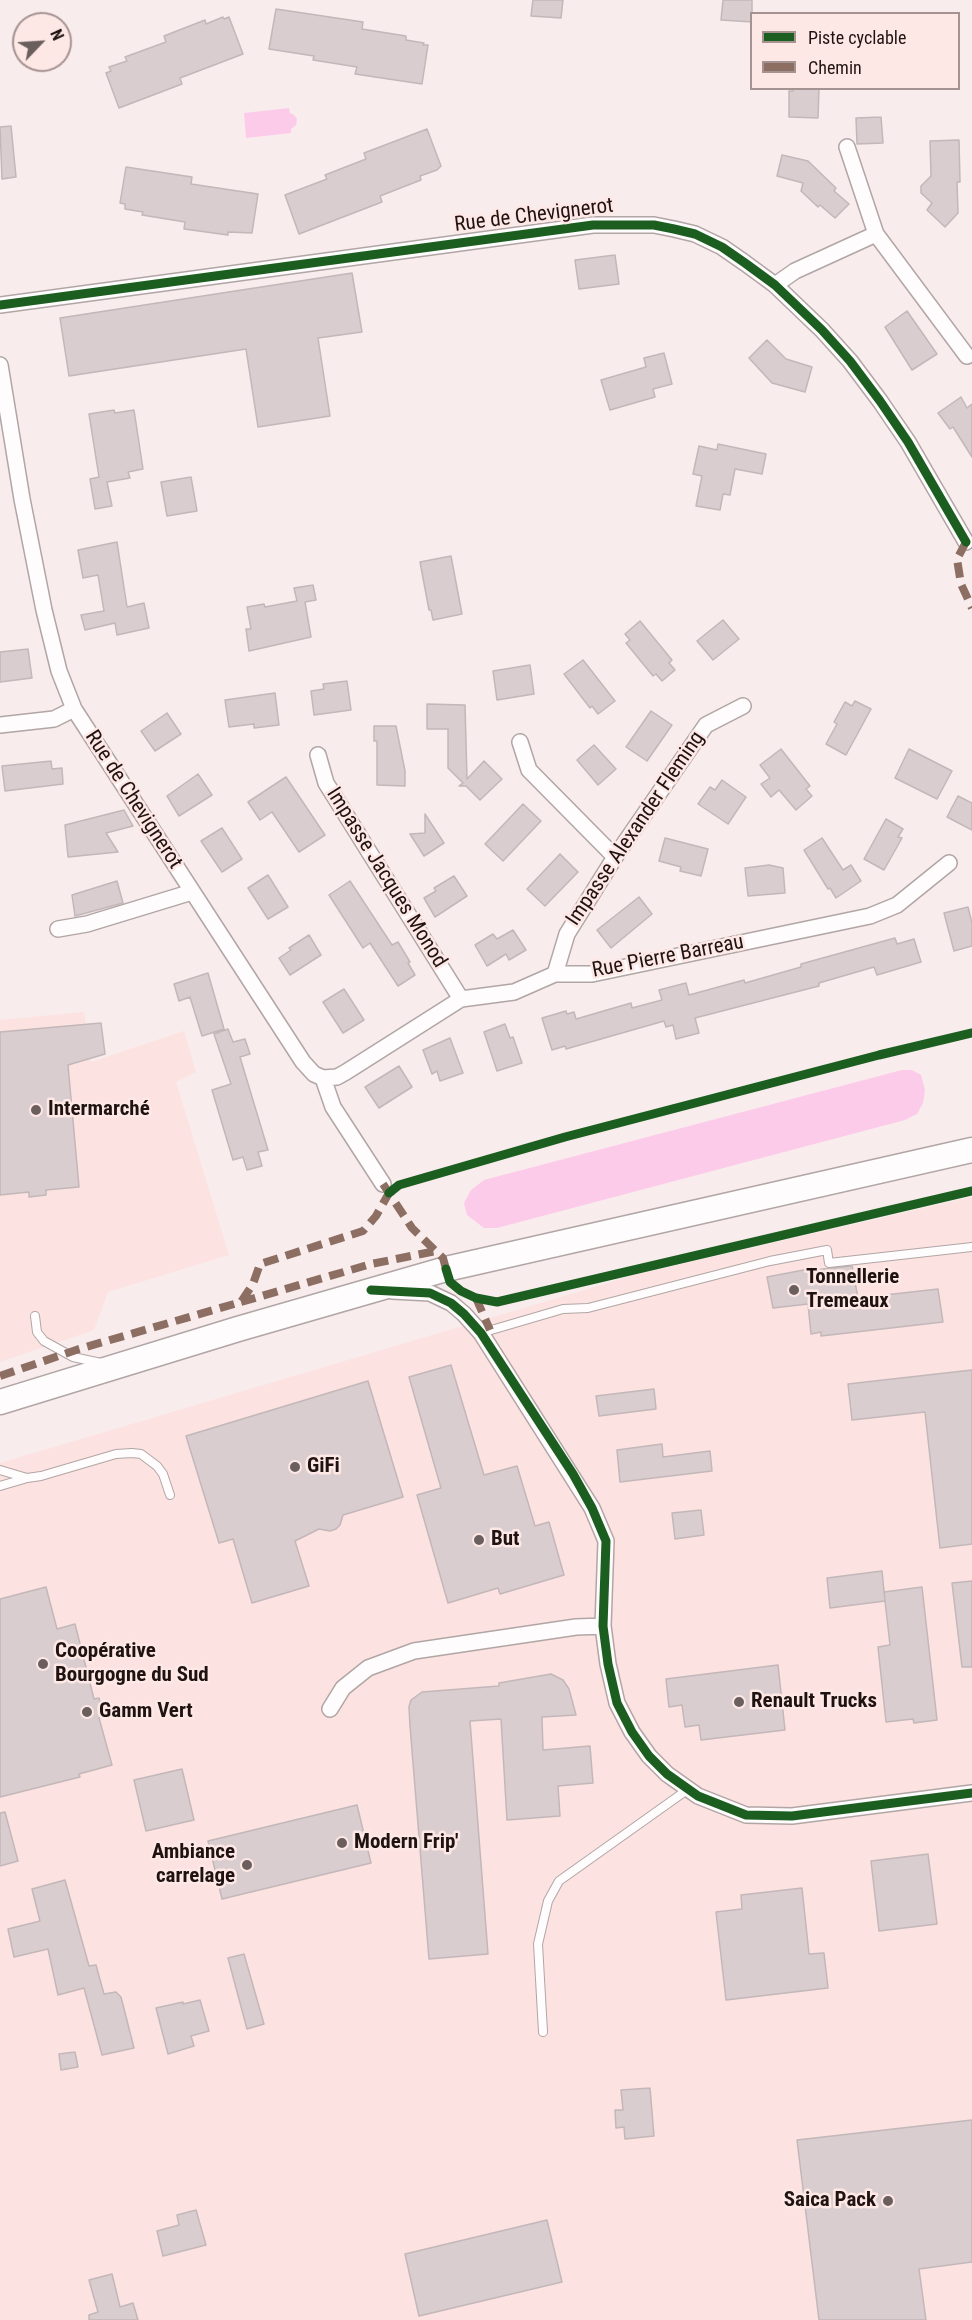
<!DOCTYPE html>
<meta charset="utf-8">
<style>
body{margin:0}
#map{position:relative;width:972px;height:2320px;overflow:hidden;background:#f8ecec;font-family:"Roboto Condensed",sans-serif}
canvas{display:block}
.legend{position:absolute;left:750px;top:12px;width:210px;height:78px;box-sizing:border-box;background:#fee8e6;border:2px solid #a59391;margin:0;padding:8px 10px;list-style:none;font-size:18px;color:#1f1312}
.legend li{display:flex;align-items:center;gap:12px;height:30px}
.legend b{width:30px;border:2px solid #a59391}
.north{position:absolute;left:12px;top:12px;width:60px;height:60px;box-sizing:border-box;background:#fee8e6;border:2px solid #a59391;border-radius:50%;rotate:65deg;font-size:16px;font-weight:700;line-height:24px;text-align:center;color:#1f1312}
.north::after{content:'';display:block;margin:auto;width:21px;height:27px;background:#6b5f5e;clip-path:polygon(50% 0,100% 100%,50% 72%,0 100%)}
</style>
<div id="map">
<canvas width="972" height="2320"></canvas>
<ul class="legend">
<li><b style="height:8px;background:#1b5e20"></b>Piste cyclable</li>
<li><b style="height:8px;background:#8d6e63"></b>Chemin</li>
</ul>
<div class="north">N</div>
</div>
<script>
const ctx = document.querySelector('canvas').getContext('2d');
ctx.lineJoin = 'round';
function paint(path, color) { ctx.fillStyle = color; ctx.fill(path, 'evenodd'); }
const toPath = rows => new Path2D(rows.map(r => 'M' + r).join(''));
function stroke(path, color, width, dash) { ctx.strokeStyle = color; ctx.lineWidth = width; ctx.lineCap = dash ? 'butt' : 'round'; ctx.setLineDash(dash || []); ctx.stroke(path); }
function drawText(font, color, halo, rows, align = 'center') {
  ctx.font = font + ' "Roboto Condensed",sans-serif'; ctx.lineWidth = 5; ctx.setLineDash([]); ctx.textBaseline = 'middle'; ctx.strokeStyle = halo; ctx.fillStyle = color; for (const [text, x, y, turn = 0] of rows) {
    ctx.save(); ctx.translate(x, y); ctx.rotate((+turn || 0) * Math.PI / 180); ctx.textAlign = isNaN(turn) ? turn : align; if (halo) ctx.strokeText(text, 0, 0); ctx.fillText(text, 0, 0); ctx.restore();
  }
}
paint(toPath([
 [84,1012,91,1062,184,1031,196,1072,176,1082,229,1255,108,1292,94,1330,0,1362,0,1020],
 [972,1197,972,2320,0,2320,0,1463,635,1275]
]), '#fce2e0');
paint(toPath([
 [289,108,290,113,294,115,297,119,296,125,291,129,291,133,246,138,244,113],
 [902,1070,912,1070,921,1075,925,1090,923,1103,917,1114,905,1120,497,1228,484,1228,467,1215,464,1203,471,1190,484,1180]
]), '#fdcbea');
const building = toPath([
 [533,0,563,0,561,18,531,16,533,0],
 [723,0,752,0,752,22,721,20,723,0],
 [276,9,363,22,362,29,406,36,406,40,424,43,423,45,428,45,422,84,355,74,357,67,313,60,314,56,269,49,276,9],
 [223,17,224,19,229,17,243,54,180,78,182,84,119,108,106,73,111,71,109,67,127,61,125,57,166,42,164,36,205,20,206,24,223,17],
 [793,88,819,88,818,118,789,117,789,91,793,91,793,88],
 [881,117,883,143,857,144,856,118,881,117],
 [11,126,16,177,2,179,0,127,11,126],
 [427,129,441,166,437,170,420,176,421,180,380,196,382,202,299,234,285,195,327,179,325,175,366,159,364,153,427,129],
 [959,140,960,182,957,182,958,213,945,227,927,210,932,203,921,193,921,186,931,176,930,141,959,140],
 [782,155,808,161,836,188,834,191,849,204,835,218,820,205,818,207,801,191,803,183,777,176,782,155],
 [126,167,192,177,191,184,258,194,252,233,228,232,228,235,184,229,185,222,142,215,143,212,125,209,125,204,120,203,126,167],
 [615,255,619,284,579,289,575,260,615,255],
 [352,273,362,332,318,338,330,416,258,427,246,349,69,376,60,318,352,273],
 [907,311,937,354,912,370,885,327,907,311],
 [767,340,786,359,812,367,805,392,772,383,749,358,767,340],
 [664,353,672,384,653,389,655,397,610,410,601,380,646,367,644,358,664,353],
 [961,397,967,408,972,404,972,457,953,427,950,429,938,413,961,397],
 [114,410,115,413,134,410,143,469,128,472,130,478,107,482,112,506,95,509,90,479,99,477,89,414,114,410],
 [718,444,766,454,762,474,735,469,730,495,723,494,720,510,696,506,702,476,693,474,699,446,717,450,718,444],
 [191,477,197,511,167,516,161,482,191,477],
 [117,542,127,607,144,603,149,628,117,635,115,623,85,630,81,615,104,611,98,575,83,578,78,550,117,542],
 [451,556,462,614,433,620,431,610,429,610,420,562,451,556],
 [313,585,316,600,305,602,311,637,249,651,246,629,251,629,247,607,264,604,265,607,297,601,294,588,313,585],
 [723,620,739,639,713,660,697,641,723,620],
 [640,621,672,660,669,663,675,670,662,681,656,674,653,676,626,643,630,640,625,634,640,621],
 [28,649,32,678,0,682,0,652,28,649],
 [583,660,615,701,598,714,592,706,590,708,564,674,583,660],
 [530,665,534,694,497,700,493,671,530,665],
 [347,681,351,710,314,715,311,691,324,689,323,684,347,681],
 [275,693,279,725,254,728,254,724,229,727,225,700,275,693],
 [855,701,871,709,846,755,826,744,837,724,834,722,845,702,852,706,855,701],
 [427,704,465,705,467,779,484,761,502,779,480,800,466,786,459,786,463,783,448,768,448,729,427,729,427,704],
 [651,711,672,725,647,761,626,747,651,711],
 [167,713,181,734,155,751,141,731,167,713],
 [374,726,396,726,405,771,405,786,377,785,377,741,374,741,374,726],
 [594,745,616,769,598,785,577,760,594,745],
 [781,749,810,786,806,789,812,796,796,810,779,790,771,797,761,784,770,778,760,765,781,749],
 [909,749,952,771,937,799,895,778,909,749],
 [51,761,52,769,62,768,63,784,5,791,2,766,51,761],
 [198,774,212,795,179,816,167,796,198,774],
 [286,777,325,835,299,852,272,812,260,820,248,802,286,777],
 [722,780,746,797,728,824,698,804,710,787,715,790,722,780],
 [958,796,972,803,972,830,947,817,958,796],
 [523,804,541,821,503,861,485,844,523,804],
 [124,810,133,826,106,833,118,852,68,857,65,825,124,810],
 [425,814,444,843,424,856,410,834,425,833,425,814],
 [886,819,903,829,898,837,902,838,884,870,864,859,886,819],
 [222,828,242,859,222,872,201,841,222,828],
 [665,838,708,849,701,876,680,871,681,867,659,861,665,838],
 [822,838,843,870,851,865,861,881,836,898,830,888,828,889,804,850,822,838],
 [560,854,578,872,545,906,527,889,560,854],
 [769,865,783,868,785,893,748,896,745,868,769,865],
 [268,875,288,907,268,919,248,888,268,875],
 [454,876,467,896,435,917,424,898,436,891,434,888,454,876],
 [117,881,123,903,75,916,72,895,117,881],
 [350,881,392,945,398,942,410,962,408,963,415,975,398,986,370,943,363,948,329,895,350,881],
 [639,897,652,914,611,948,597,930,639,897],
 [968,907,972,923,972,946,954,951,944,913,968,907],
 [513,930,526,950,509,960,506,954,487,966,475,945,493,934,497,939,513,930],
 [309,935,321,955,290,975,279,958,291,950,289,948,309,935],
 [895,938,897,944,914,939,921,962,877,975,874,967,819,983,819,986,695,1018,699,1033,676,1039,673,1025,666,1027,664,1021,566,1049,565,1046,552,1050,542,1018,566,1011,567,1014,574,1012,576,1019,631,1003,632,1008,662,1000,659,990,686,983,689,995,744,980,745,983,801,967,801,964,895,938],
 [208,973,224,1029,202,1036,190,997,179,1001,174,984,208,973],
 [344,989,364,1020,343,1033,323,1002,344,989],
 [101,1023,105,1054,68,1065,79,1187,46,1190,46,1195,29,1197,29,1192,0,1195,0,1032,101,1023],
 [505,1024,510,1038,513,1037,522,1063,497,1071,484,1032,505,1024],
 [228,1029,233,1042,245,1039,250,1054,240,1057,268,1150,258,1152,262,1166,247,1170,243,1157,233,1160,212,1090,231,1084,214,1034,228,1029],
 [450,1038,463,1073,440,1081,437,1071,432,1074,423,1050,450,1038],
 [399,1066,412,1087,379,1108,365,1087,399,1066],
 [852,1266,858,1298,938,1289,943,1322,821,1336,821,1332,811,1334,808,1304,773,1308,767,1277,814,1268,814,1270,852,1266],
 [451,1365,484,1475,517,1466,535,1526,549,1522,564,1575,500,1594,498,1588,448,1603,417,1495,441,1488,409,1377,451,1365],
 [972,1370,972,1544,940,1548,925,1412,852,1420,848,1384,972,1370],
 [368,1381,403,1497,343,1515,340,1525,336,1529,330,1531,319,1529,295,1541,309,1586,252,1603,233,1539,219,1543,186,1436,368,1381],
 [654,1389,656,1409,599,1416,596,1396,654,1389],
 [662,1444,663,1457,710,1451,712,1471,620,1482,617,1450,662,1444],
 [701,1510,704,1535,675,1539,672,1513,701,1510],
 [882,1571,885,1601,830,1608,827,1578,882,1571],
 [972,1581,972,1667,962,1667,952,1583,972,1581],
 [46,1587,57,1629,75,1624,94,1699,99,1698,104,1716,99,1718,112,1765,79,1774,80,1777,0,1797,0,1599,46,1587],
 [922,1587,937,1720,914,1723,913,1719,886,1722,878,1647,890,1645,884,1592,922,1587],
 [778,1665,785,1730,701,1740,699,1725,685,1727,682,1705,669,1707,666,1679,778,1665],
 [551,1674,563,1680,569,1689,576,1715,542,1717,543,1750,590,1746,593,1783,558,1786,560,1816,507,1820,501,1719,470,1721,488,1954,429,1959,410,1726,409,1707,411,1700,422,1692,499,1686,499,1683,551,1674],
 [182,1769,194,1820,146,1831,134,1780,182,1769],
 [357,1805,371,1863,222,1899,208,1841,357,1805],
 [5,1812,18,1861,0,1866,0,1813,5,1812],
 [928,1854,937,1924,879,1931,871,1861,928,1854],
 [65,1880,89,1966,96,1965,104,1994,116,1992,121,1997,134,2048,102,2055,84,1988,58,1995,48,1949,14,1957,8,1929,40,1921,32,1889,65,1880],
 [802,1888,809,1954,824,1953,828,1988,726,2000,716,1912,742,1909,741,1895,802,1888],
 [244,1954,264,2024,247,2029,228,1958,244,1954],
 [200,2000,209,2031,191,2036,194,2046,168,2054,156,2008,183,2002,183,2004,200,2000],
 [75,2052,78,2067,61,2070,59,2054,75,2052],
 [650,2088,654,2136,625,2139,624,2127,616,2128,615,2110,623,2110,621,2090,650,2088],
 [972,2120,972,2262,919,2269,926,2320,819,2320,797,2140,972,2120],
 [196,2210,206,2245,163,2256,157,2231,179,2225,177,2215,196,2210],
 [547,2220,562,2282,419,2316,405,2254,547,2220],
 [112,2274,120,2307,133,2303,138,2320,89,2320,89,2315,98,2312,89,2280,112,2274]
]);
paint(building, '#d9cdcf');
stroke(building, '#c3b7b9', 1.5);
const service = toPath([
 [35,1316,37,1332,44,1341,73,1357,101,1363],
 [481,1333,563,1309,588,1308,770,1261,827,1250,829,1263,972,1247],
 [0,1470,27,1478,41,1476,116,1454,132,1453,141,1454,157,1466,163,1474,170,1495],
 [0,1486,24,1479],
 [543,2032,538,1944,548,1901,559,1881,687,1790]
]);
const minor = toPath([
 [847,147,876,234,967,356],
 [775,285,795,271,876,234],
 [0,305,593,225,654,225,674,229,695,234,722,247,745,263,775,285,822,330,850,361,880,401,908,442,966,542],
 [0,365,22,499,44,610,59,671,74,709,303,1062,314,1074,323,1078,333,1107,383,1184],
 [0,725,54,719,74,709],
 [520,742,529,770,615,857],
 [318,755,326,783,461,999],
 [58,929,87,924,192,892],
 [555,974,567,934,615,857,706,725,743,706],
 [323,1078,337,1077,346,1072,461,999,514,992,555,974,592,974,870,916,897,905,949,863],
 [392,1291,430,1293,451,1303,464,1314,481,1333,592,1508,606,1541,603,1626,608,1664,617,1703,632,1732,649,1756,667,1774,698,1796,746,1815,792,1816,972,1793],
 [330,1709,343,1688,368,1668,414,1651,576,1627,603,1626]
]);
const primary = toPath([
 [0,1402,238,1329,446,1269,972,1150]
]);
stroke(service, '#b1a6a5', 10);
stroke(minor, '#b1a6a5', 18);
stroke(primary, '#b1a6a5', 27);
stroke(service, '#fefcfc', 8);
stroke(minor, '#fefcfc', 15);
stroke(primary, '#fefcfc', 24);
stroke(toPath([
 [966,542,957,559,961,584,972,608],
 [383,1184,412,1228,443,1258,446,1269],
 [476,1298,490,1330],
 [241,1302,371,1264,436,1251],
 [0,1376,79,1349,241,1302,253,1284,260,1264,363,1231,376,1216,389,1193]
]), '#8d6e63', 8, [15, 8]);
stroke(toPath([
 [0,305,593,225,654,225,674,229,695,234,722,247,745,263,775,285,822,330,850,361,880,401,908,442,966,542],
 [389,1193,399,1185,565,1137,879,1055,972,1033],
 [446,1269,450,1282,461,1291,476,1298,497,1302,972,1191],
 [371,1290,430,1293,451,1303,464,1314,481,1333,573,1474,592,1508,606,1541,603,1626,608,1664,617,1703,632,1732,649,1756,667,1774,698,1796,746,1815,792,1816,972,1793]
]), '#1b5e20', 9);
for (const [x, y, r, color] of [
 [36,1110,6,"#6b5f5e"],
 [794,1290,6,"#6b5f5e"],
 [295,1467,6,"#6b5f5e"],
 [479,1540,6,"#6b5f5e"],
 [43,1664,6,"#6b5f5e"],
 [739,1702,6,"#6b5f5e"],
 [87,1712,6,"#6b5f5e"],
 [342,1843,6,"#6b5f5e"],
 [247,1865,6,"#6b5f5e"],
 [888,2201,6,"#6b5f5e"]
]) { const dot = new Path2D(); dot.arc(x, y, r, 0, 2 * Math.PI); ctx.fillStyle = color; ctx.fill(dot); stroke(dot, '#fee8e6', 2); }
drawText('21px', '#1f1312', '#fee8e6', [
 ["Rue de Chevignerot",534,216,-7],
 ["Rue de Chevignerot",133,800,57],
 ["Impasse Alexander Fleming",636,829,-56],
 ["Impasse Jacques Monod",386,878,58],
 ["Rue Pierre Barreau",668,957,-11]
]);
drawText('bold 21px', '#1f1312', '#fee8e6', [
 ["Intermarché",48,1110],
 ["Tonnellerie",806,1278],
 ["Tremeaux",806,1302],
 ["GiFi",307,1467],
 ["But",491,1540],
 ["Coopérative",55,1652],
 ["Bourgogne du Sud",55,1676],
 ["Renault Trucks",751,1702],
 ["Gamm Vert",99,1712],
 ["Modern Frip'",354,1843],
 ["Ambiance",235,1853,"right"],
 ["carrelage",235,1877,"right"],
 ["Saica Pack",876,2201,"right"]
], 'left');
</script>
